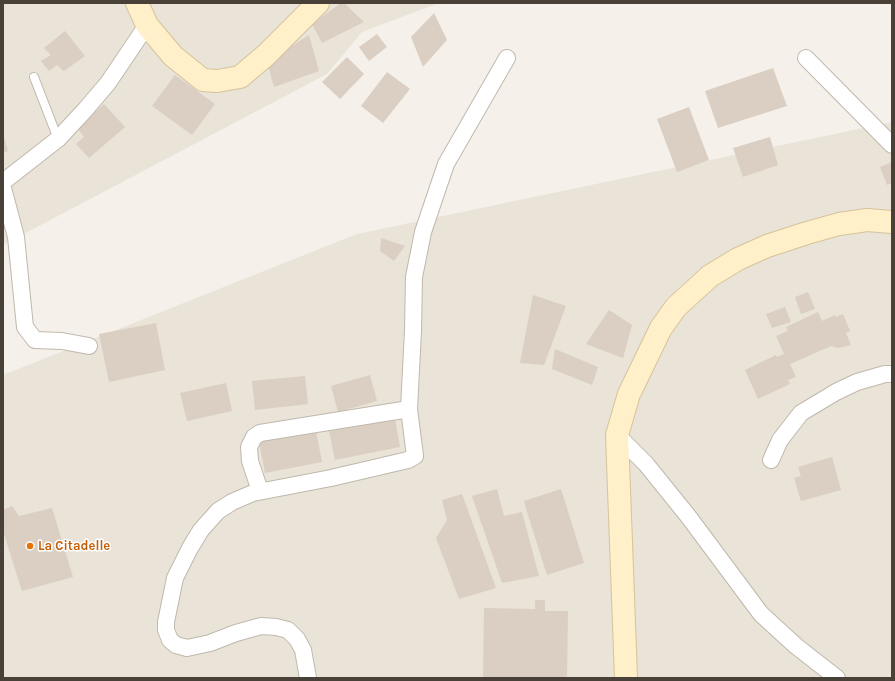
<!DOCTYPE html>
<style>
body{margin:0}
#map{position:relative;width:895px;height:681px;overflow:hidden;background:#f5f1ea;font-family:Karla,sans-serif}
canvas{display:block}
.frame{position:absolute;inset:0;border:4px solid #494138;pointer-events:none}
</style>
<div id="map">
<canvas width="895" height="681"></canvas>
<div class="frame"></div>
</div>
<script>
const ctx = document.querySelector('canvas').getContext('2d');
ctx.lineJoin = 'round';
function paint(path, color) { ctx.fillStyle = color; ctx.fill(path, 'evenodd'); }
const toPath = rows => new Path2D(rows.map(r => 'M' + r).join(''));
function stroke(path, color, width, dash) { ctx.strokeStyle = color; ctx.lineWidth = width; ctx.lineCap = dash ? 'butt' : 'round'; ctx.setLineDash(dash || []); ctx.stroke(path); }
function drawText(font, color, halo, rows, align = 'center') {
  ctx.font = font + ' Karla,sans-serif'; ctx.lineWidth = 3; ctx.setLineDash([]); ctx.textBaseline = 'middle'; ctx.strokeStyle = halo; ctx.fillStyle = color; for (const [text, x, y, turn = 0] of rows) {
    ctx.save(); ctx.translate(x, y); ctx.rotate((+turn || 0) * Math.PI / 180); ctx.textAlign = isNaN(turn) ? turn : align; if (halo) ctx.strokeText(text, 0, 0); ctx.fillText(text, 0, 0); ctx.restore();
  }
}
paint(toPath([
 [3,3,439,3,362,32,327,74,3,245],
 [892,122,892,678,3,678,3,375,357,234]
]), '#e9e3d8');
paint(toPath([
 [341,3,344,3,364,22,322,43,312,24],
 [434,13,447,40,423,67,411,37],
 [65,31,85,56,64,71,57,65,49,71,41,61,51,55,44,48],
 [377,34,387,47,369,61,359,47],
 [309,35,319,71,274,87,267,62],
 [347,57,364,74,340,99,322,82],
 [773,68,787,106,718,128,705,91],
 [387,72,410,89,383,123,361,106],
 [175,75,215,104,192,135,152,106],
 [104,104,125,127,89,158,76,144,84,137,77,128],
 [689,107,709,160,677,172,657,119],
 [3,134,8,151,3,153],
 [770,137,778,165,743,177,733,148],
 [892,162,892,183,887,185,880,167],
 [381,238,405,246,394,261,380,251],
 [808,292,815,309,801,314,795,297],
 [533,295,566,306,544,365,520,363],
 [785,307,791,322,772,328,766,314],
 [609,310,632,325,623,358,586,344],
 [818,312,822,321,835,315,836,317,843,314,850,331,846,333,851,345,838,348,831,346,790,364,796,377,788,380,790,384,758,399,745,370,776,355,777,357,784,354,776,336,788,331,786,327],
 [156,323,165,370,109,382,99,334],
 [555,349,598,367,592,385,552,369],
 [370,375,377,401,338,412,331,386],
 [305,376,308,404,255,410,252,381],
 [226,383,232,411,187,421,180,393],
 [395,419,400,447,335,460,329,431],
 [316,431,322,462,265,473,259,442],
 [832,457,841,490,801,501,794,478,801,476,798,467],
 [497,489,504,516,522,512,539,576,502,583,472,496],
 [561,489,584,563,547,575,527,512,524,501],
 [462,494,496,588,459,599,436,538,447,520,442,500],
 [12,506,19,516,52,508,73,577,22,591,3,531,3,510],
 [535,600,545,600,545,611,568,611,567,678,483,678,484,608,535,609]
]), '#dacfc2');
const lane = toPath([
 [34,77,58,139]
]);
const street = toPath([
 [806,58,892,145],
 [3,182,58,139,85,110,108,83,147,25],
 [3,188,16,237,25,327,35,340,62,341,89,346],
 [409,409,413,331,414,277,423,232,446,164,507,58],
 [617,435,646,464,688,516,761,614,796,646,837,678],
 [771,460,780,440,801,413,836,392,857,382,885,374,892,374],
 [260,491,250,461,249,447,254,437,260,433,409,409,415,456,408,460,331,478,253,493,232,502,218,511,201,530,190,548,175,578,166,622,166,630,170,640,176,645,187,648,210,643,236,633,261,626,276,627,288,630,297,639,303,650,308,678]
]);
const secondary = toPath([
 [137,3,147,25,173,56,203,80,217,81,240,77,266,55,318,3],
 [626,678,617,435,629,394,661,328,676,307,710,276,738,259,767,246,807,233,839,224,867,220,892,222]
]);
stroke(lane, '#c0b8ac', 10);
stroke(street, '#c0b8ac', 18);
stroke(secondary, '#d5c39a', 24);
stroke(lane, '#fff', 8);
stroke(street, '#fff', 16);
stroke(secondary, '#fff0ca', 22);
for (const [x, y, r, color] of [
 [30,546,4,"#e8710a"]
]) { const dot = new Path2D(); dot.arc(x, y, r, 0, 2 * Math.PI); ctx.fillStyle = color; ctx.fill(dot); stroke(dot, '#fff', 1.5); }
drawText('bold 13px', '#c56008', '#fff', [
 ["La Citadelle",38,546]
], 'left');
</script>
